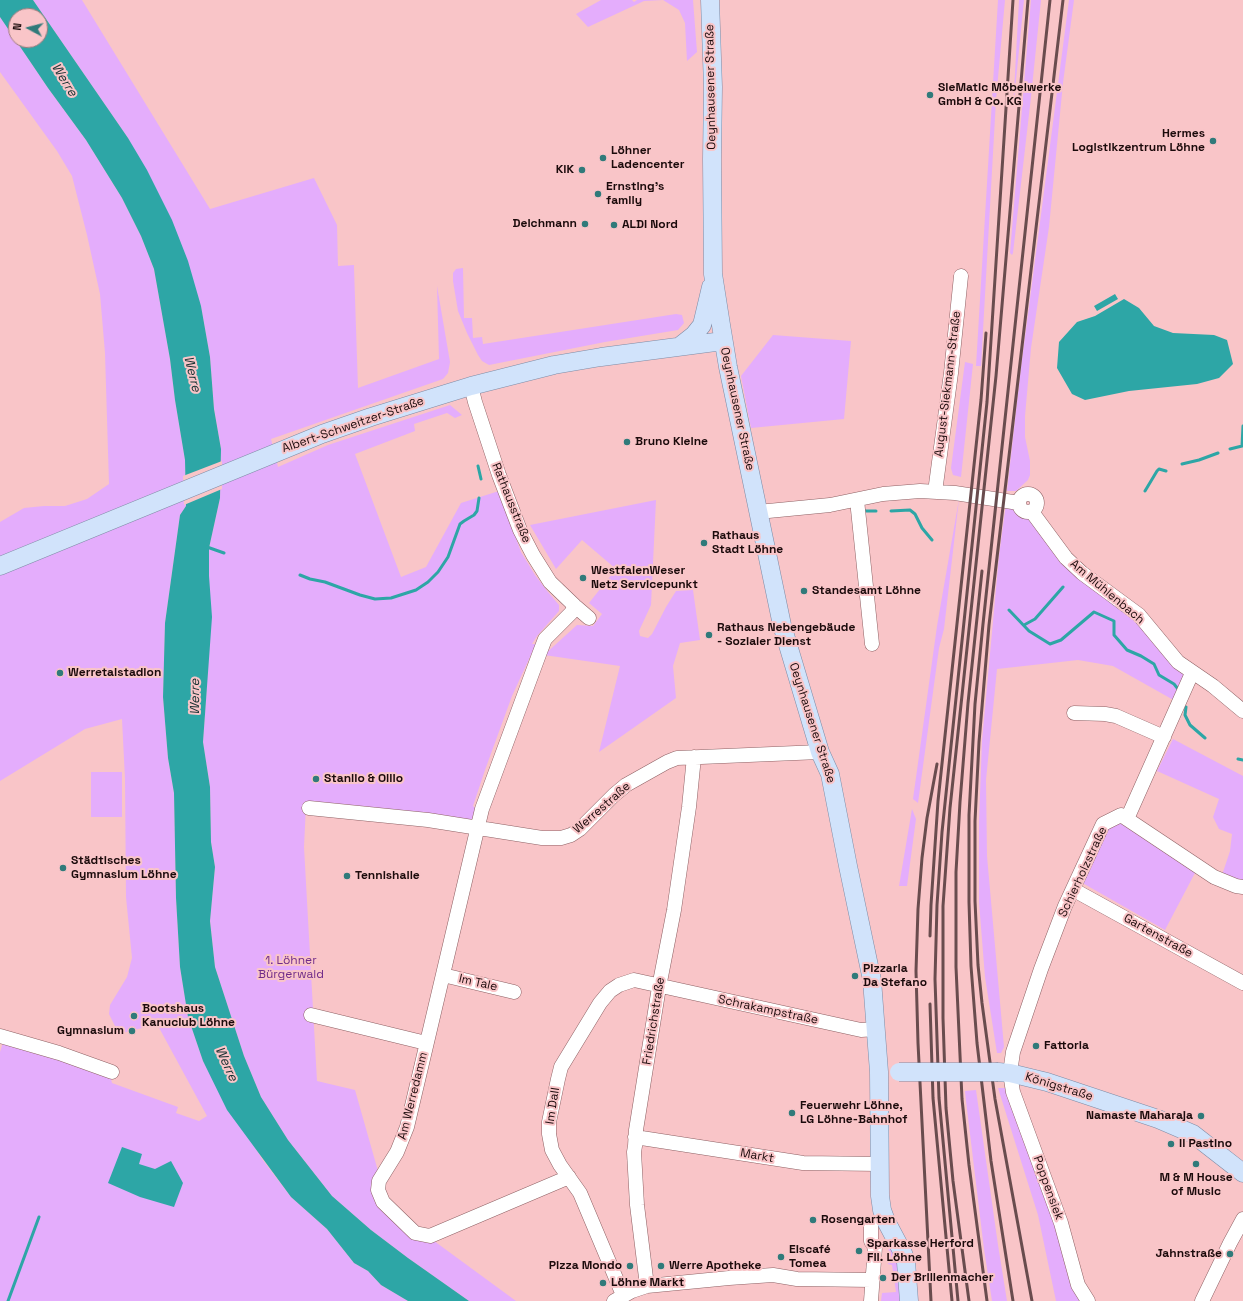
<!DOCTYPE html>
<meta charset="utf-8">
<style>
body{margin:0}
#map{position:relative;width:1243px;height:1301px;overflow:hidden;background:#f9c5c8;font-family:"Space Grotesk",sans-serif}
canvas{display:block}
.north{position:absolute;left:8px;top:8px;width:40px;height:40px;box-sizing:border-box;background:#f9c5c8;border:1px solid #a07a7c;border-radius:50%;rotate:277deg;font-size:11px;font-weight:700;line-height:16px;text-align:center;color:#1b0a0b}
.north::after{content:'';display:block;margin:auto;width:14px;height:18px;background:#307a7a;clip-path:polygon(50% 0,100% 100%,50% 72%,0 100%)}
</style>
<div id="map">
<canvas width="1243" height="1301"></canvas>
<div class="north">N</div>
</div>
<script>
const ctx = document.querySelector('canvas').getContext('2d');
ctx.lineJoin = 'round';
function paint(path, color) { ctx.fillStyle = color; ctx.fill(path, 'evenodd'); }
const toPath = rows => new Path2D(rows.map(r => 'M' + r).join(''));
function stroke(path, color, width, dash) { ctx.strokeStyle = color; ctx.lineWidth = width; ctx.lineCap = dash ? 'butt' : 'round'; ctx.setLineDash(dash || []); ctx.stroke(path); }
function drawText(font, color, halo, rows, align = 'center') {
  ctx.font = font + ' "Space Grotesk",sans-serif'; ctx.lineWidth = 4; ctx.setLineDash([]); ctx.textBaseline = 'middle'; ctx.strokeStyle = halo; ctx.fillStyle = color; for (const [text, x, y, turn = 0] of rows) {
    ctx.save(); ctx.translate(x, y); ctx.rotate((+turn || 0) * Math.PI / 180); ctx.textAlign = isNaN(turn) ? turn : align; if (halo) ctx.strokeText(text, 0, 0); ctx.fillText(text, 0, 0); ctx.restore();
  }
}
paint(toPath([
 [33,0,82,0,210,209,314,178,337,225,338,266,354,265,354,268,358,388,439,359,437,286,450,362,448,373,443,379,271,439,278,467,328,445,450,405,462,415,455,418,447,413,414,424,415,431,355,454,401,577,426,567,461,503,499,491,521,552,535,575,548,592,559,605,559,611,537,636,532,644,536,644,512,696,485,770,473,806,475,808,472,822,306,805,304,847,317,1081,355,1090,378,1171,384,1198,430,1238,516,1301,469,1301,408,1258,371,1230,332,1196,288,1140,261,1097,244,1056,215,967,210,920,215,867,211,842,210,787,203,742,207,684,209,548,220,498,221,449,214,408,210,357,201,306,128,138],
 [601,0,632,0,634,2,637,0,693,0,697,52,687,61,685,23,679,10,663,0,644,1,588,27,576,14],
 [998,0,1005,0,996,100,981,366,976,366],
 [1019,0,1024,0,1013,110],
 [1031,0,1041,0,1031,97,1013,253,1012,255,1010,253],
 [1069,0,1074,0,1063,83,1049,227,1031,348,1025,416,1025,437,1030,461,1030,475,1028,480,1016,491,1007,491,1021,368],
 [0,17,48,88,86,140,122,198,141,236,154,269,170,359,175,400,185,460,186,506,180,515,165,623,163,697,168,758,174,793,176,898,180,967,188,1017,203,1061,262,1159,291,1197,327,1229,354,1263,368,1271,381,1285,408,1301,0,1301,0,1052,6,1033,110,1075,112,1083,178,1107,176,1113,199,1121,207,1116,157,1024,119,1034,109,1014,110,1005,127,977,132,958,126,897,125,779,122,719,85,729,0,781,0,522,24,508,44,506,65,506,87,499,109,484,105,353,100,294,87,235,72,176,57,151,0,72],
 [463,268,464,318,472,318,473,338,482,337,483,344,676,314,682,315,684,323,678,330,605,342,489,365,482,361,478,355,467,333,458,311,453,281,453,273,456,269],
 [773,335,851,341,844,419,751,428,741,376],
 [965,362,973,364,961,477,953,475,951,468],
 [959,499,944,629,939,648,918,803,913,799,937,626],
 [656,500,651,605,639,631,640,636,648,638,652,634,666,607,676,591,693,590,700,640,680,643,673,666,676,698,599,752,620,666,544,655,577,625,593,626,602,614,589,603,616,569,582,540,556,569,530,525],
 [1006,504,1014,507,1020,513,1029,517,1139,621,1184,672,1187,681,1177,702,1113,666,1078,660,997,669,986,780,987,856,1004,1047,1001,1053,997,1053,985,977,979,902,979,822,982,741,999,556],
 [1173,739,1243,776,1243,881,1222,875,1230,851,1232,834,1219,829,1213,817,1219,799,1157,771],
 [91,772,122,772,122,817,91,817],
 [912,809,916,819,907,886,899,886],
 [1120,819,1196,871,1165,930,1079,881,1105,826],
 [998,1088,1007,1088,1084,1301,1056,1301,1038,1215],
 [976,1090,998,1245,1007,1301,992,1301,984,1249,966,1101,965,1091],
 [889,1244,900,1267,903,1301,881,1301,882,1293,896,1292,892,1265,888,1264]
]), '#e4adfc');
paint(toPath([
 [0,0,33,0,128,138,147,170,172,220,188,261,201,306,210,357,214,409,221,449,220,498,209,548,209,576,212,617,203,742,210,787,211,842,215,867,210,921,215,967,244,1056,261,1097,288,1140,332,1196,371,1230,408,1258,469,1301,408,1301,381,1285,368,1271,354,1263,327,1229,291,1197,227,1110,203,1061,188,1017,180,967,176,898,174,793,168,758,163,697,165,623,180,515,186,506,185,460,175,400,170,359,154,269,141,236,122,198,86,140,48,88,0,17],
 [16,16,40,16,40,40,16,40],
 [1115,294,1118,299,1097,311,1094,306],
 [1124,299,1139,308,1154,326,1173,333,1214,335,1227,340,1233,364,1219,378,1197,384,1129,391,1085,400,1072,394,1057,368,1059,342,1077,322,1095,316],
 [122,1147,142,1154,139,1164,155,1169,171,1161,183,1183,174,1207,140,1197,108,1183]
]), '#2da6a6');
paint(toPath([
 [222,461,222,489,184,505,183,476]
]), '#f9c5c8');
stroke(toPath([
 [1242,446,1243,426],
 [1230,449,1242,446,1242,445],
 [1182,464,1199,460,1218,453],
 [478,466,481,479],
 [1145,491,1157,471,1159,469,1166,471],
 [862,511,876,511],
 [891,511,910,510,915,514,922,528,932,540],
 [207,547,224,553],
 [300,575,310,579,325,582,360,595,375,599,391,598,416,590,428,582,438,572,448,557,460,524,464,521,474,515,477,511,479,498],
 [1009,610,1029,631,1050,644,1061,640,1094,612,1114,621,1114,635,1127,650,1141,656,1154,664,1159,675,1174,684,1178,689],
 [1024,625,1035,619,1063,587],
 [1186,707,1185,715,1190,725,1205,738],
 [1238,759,1243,760],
 [8,1301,39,1217]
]), '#2da6a6', 3);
const minor = toPath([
 [471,386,475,402,499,475,520,530,533,555,550,582,575,606,589,618],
 [935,492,951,373,961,276],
 '1019 503a9 9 0 1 1 18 0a9 9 0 1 1-18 0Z',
 [857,500,872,644],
 [758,512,830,505,883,494,920,491,955,493,1019,503],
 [1032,512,1066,558,1082,573,1139,615,1178,662,1213,686,1243,711],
 [1074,713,1105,714,1116,716,1164,737],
 [309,808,428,820,542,838,561,838,571,835,580,829,614,795,626,785,667,762,677,758,820,752],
 [1127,819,1192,673],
 [1074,890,1243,983],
 [443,975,514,992],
 [311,1015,426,1043],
 [0,1036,59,1053,112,1072],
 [635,1137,803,1163,879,1164],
 [569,1177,430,1236,415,1233,383,1202,378,1190,379,1181,397,1152,407,1127,482,809,540,652,545,639,571,613,575,606],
 [871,1225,871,1241,875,1247,871,1301],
 [647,1286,637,1205,634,1152,635,1146,636,1130,659,987,674,910,689,807,694,757],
 [623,1295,580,1193,560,1165,552,1150,549,1134,549,1122,558,1079,561,1067,600,1003,610,991,619,985,634,980,861,1030,876,1029],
 [614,1301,632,1291,647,1286,729,1278,773,1275,797,1279,872,1280],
 [1088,1301,1078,1285,1061,1223,1013,1092,1010,1073,1013,1052,1041,969,1065,906,1103,824,1121,815,1214,877,1236,886,1243,887],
 [1202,1301,1230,1243,1243,1219]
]);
const major = toPath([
 [710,0,713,87,712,159,713,274,721,325,728,367,782,625,820,752,830,774,848,866,872,980,879,1072,880,1196,882,1210,886,1221,903,1253,906,1262,909,1301],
 [680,346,694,335,702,325,711,287],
 [0,566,322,434,371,417,445,394,471,386,554,365,601,357,723,341],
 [998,1072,1010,1073,1047,1082,1158,1119,1193,1134,1243,1173]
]);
stroke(minor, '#8e6164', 15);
stroke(major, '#7d8ba5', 19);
stroke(minor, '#fff', 14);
stroke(major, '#d1e3fb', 18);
stroke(toPath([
 [982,571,968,703,960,802,956,872,956,967,962,1099,969,1165,987,1301],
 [930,936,931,905,938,801,981,400,986,333],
 [930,1004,933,1098,952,1301],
 [931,1301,918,1043,916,971,918,909,922,858,927,818,937,764],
 [958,1301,939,1098,935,979,937,905,942,832,987,402,1013,0],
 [969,1301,953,1181,946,1108,943,1018,943,906,950,808,996,376,1028,0],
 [1013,1301,991,1161,977,1043,971,966,969,902,969,815,975,704,983,624,1050,0],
 [1032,1301,995,1099,982,1003,978,965,975,901,975,821,979,742,989,625,1063,0]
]), '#694c4e', 3);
const majorBridge = toPath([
 [899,1072,998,1072]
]);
stroke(majorBridge, '#7d8ba5', 19, []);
stroke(majorBridge, '#d1e3fb', 18);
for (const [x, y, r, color] of [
 [930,95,4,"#307a7a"],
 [1213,141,4,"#307a7a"],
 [603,158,4,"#307a7a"],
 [582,170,4,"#307a7a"],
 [598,194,4,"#307a7a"],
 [585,224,4,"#307a7a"],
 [614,225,4,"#307a7a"],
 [627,442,4,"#307a7a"],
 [704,543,4,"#307a7a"],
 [583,578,4,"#307a7a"],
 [804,591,4,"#307a7a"],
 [709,635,4,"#307a7a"],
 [60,673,4,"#307a7a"],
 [316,779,4,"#307a7a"],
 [63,868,4,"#307a7a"],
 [347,876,4,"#307a7a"],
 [855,976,4,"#307a7a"],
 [134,1016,4,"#307a7a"],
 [132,1031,4,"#307a7a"],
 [1036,1046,4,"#307a7a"],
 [792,1113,4,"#307a7a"],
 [1201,1116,4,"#307a7a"],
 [1171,1144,4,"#307a7a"],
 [1196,1164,4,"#307a7a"],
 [813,1220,4,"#307a7a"],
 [859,1251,4,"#307a7a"],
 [1230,1254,4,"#307a7a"],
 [781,1257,4,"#307a7a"],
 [630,1266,4,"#307a7a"],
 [661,1266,4,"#307a7a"],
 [883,1278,4,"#307a7a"],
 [603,1283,4,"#307a7a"]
]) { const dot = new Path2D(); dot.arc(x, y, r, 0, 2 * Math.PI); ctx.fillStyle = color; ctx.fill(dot); stroke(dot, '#f9c5c8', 1.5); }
drawText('12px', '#1b0a0b', '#f9c5c8', [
 ["Oeynhausener Straße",711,87,-91],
 ["August-Siekmann-Straße",948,384,-83],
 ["Oeynhausener Straße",737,409,78],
 ["Albert-Schweitzer-Straße",353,425,-19],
 ["Rathausstraße",511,503,68],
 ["Am Mühlenbach",1107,592,40],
 ["Oeynhausener Straße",812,723,72],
 ["Werrestraße",602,808,-41],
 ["Schierholzstraße",1083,872,-65],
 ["Gartenstraße",1158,936,29],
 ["Im Tale",478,983,13],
 ["Schrakampstraße",768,1010,12],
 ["Friedrichstraße",654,1021,-81],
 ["Königstraße",1059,1087,17],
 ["Am Werredamm",413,1096,-76],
 ["Im Dall",553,1106,-81],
 ["Markt",757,1156,10],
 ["Poppensiek",1048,1188,70]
]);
drawText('bold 12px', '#1b0a0b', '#f9c5c8', [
 ["SieMatic Möbelwerke",938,88],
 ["GmbH & Co. KG",938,102],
 ["Hermes",1205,134,"right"],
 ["Logistikzentrum Löhne",1205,148,"right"],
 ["Löhner",611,151],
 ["Ladencenter",611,165],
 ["KiK",574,170,"right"],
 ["Ernsting's",606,187],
 ["family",606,201],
 ["Deichmann",577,224,"right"],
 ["ALDI Nord",622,225],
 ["Bruno Kleine",635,442],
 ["Rathaus",712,536],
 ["Stadt Löhne",712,550],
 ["WestfalenWeser",591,571],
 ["Netz Servicepunkt",591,585],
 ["Standesamt Löhne",812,591],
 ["Rathaus Nebengebäude",717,628],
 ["- Sozialer Dienst",717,642],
 ["Werretalstadion",68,673],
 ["Stanlio & Ollio",324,779],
 ["Städtisches",71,861],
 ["Gymnasium Löhne",71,875],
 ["Tennishalle",355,876],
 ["Pizzaria",863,969],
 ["Da Stefano",863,983],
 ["Bootshaus",142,1009],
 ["Kanuclub Löhne",142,1023],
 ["Gymnasium",124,1031,"right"],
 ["Fattoria",1044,1046],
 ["Feuerwehr Löhne,",800,1106],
 ["LG Löhne-Bahnhof",800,1120],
 ["Namaste Maharaja",1193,1116,"right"],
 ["Il Pastino",1179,1144],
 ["M & M House",1196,1178,"center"],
 ["of Music",1196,1192,"center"],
 ["Rosengarten",821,1220],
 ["Sparkasse Herford",867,1244],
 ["Fil. Löhne",867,1258],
 ["Eiscafé",789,1250],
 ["Tomea",789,1264],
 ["Jahnstraße",1222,1254,"right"],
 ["Pizza Mondo",622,1266,"right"],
 ["Werre Apotheke",669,1266],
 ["Der Brillenmacher",891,1278],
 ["Löhne Markt",611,1283]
], 'left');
drawText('12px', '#702b89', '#f9c5c8', [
 ["1. Löhner",291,961],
 ["Bürgerwald",291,975]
]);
drawText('italic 13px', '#163030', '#f9c5c8', [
 ["Werre",64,80,58],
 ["Werre",192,374,76],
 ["Werre",195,697,-90],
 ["Werre",226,1064,65]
]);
</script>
